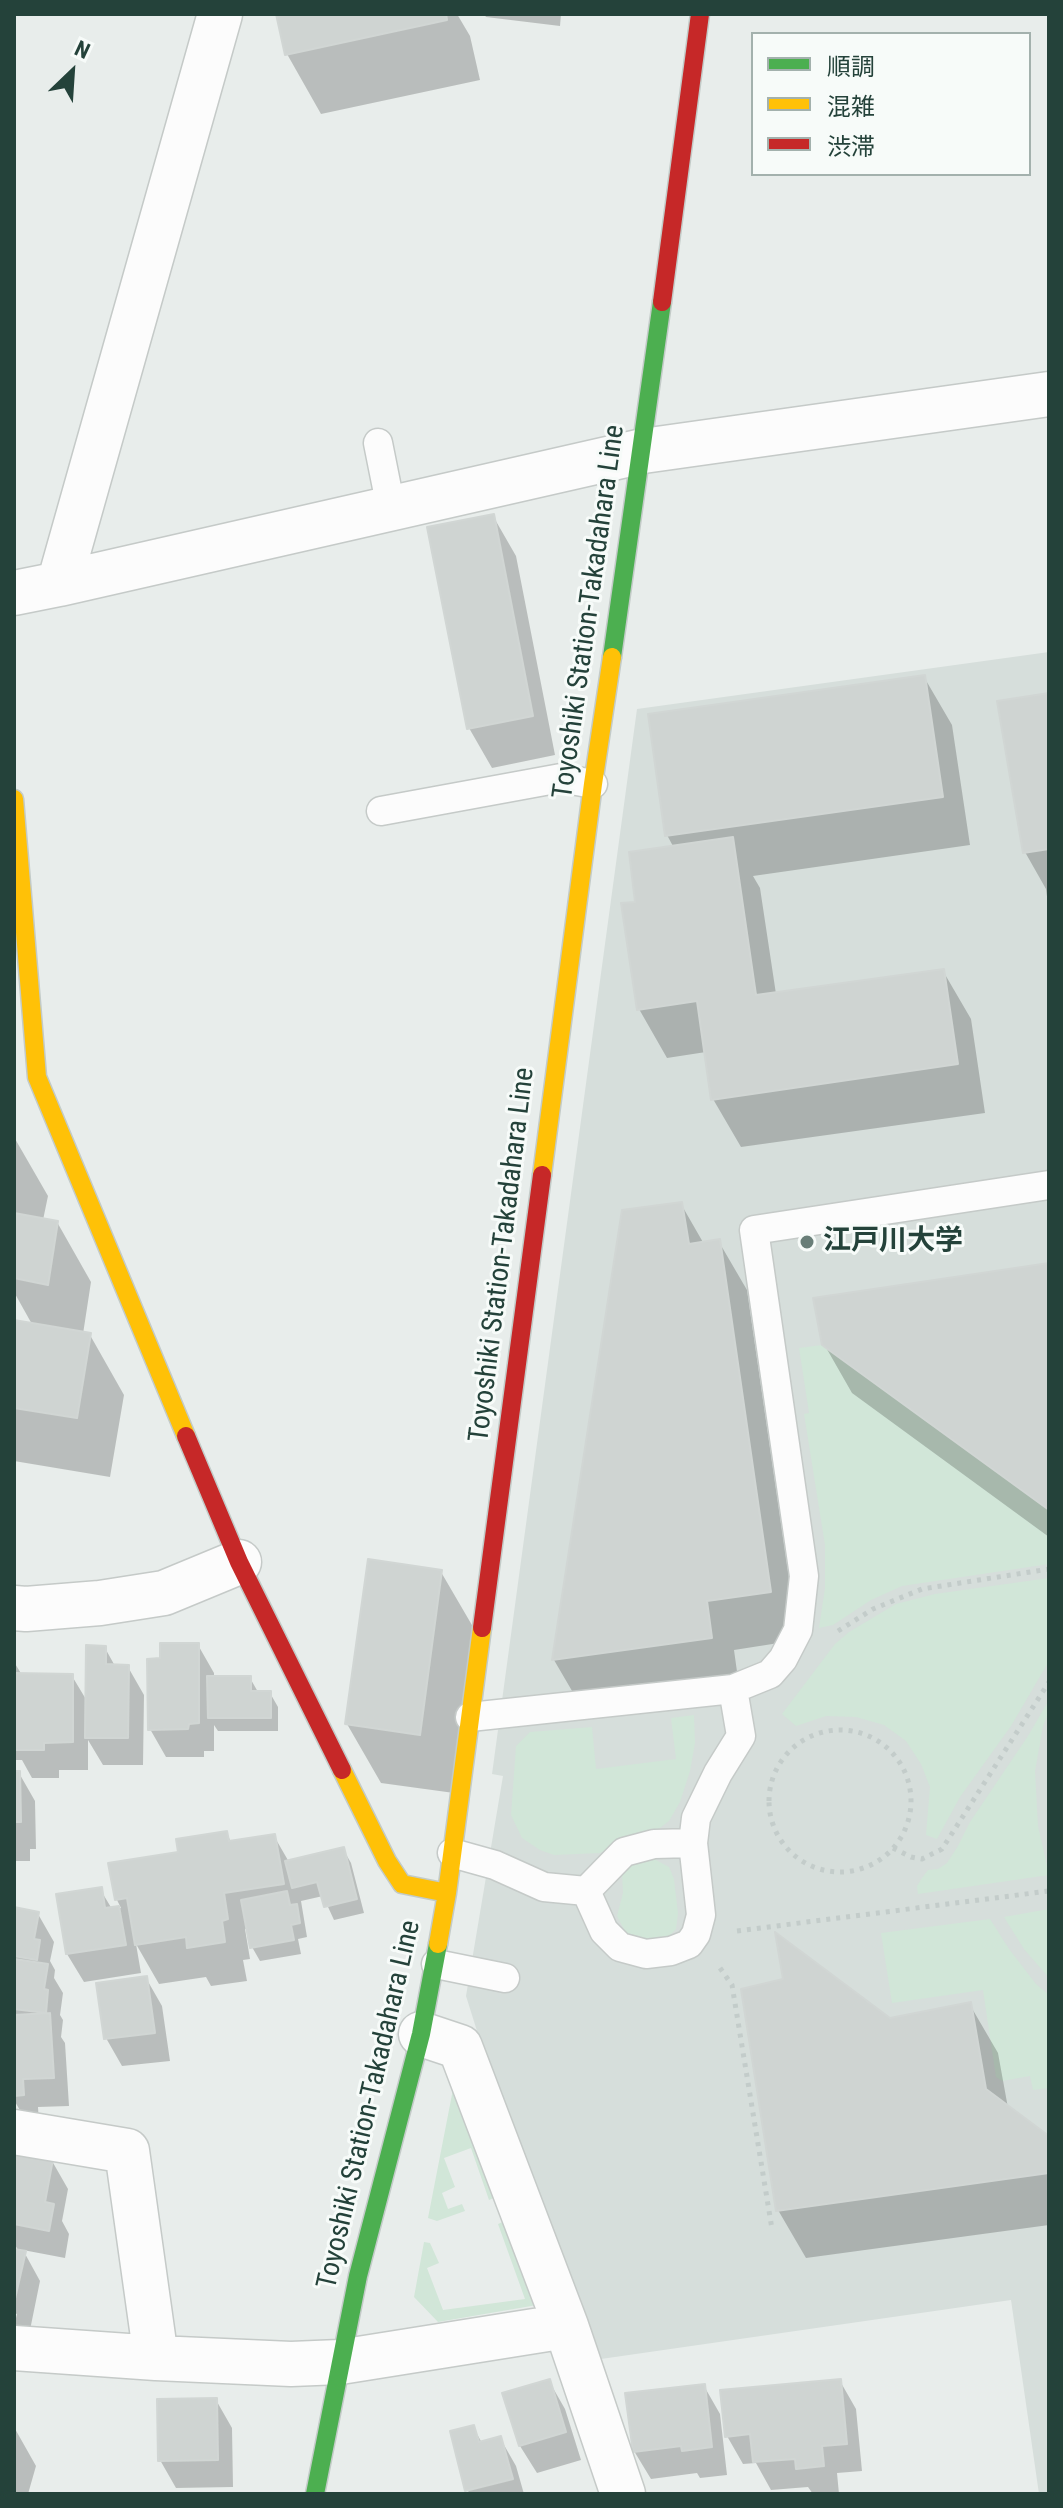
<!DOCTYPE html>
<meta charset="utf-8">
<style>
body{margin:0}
#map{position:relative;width:1063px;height:2508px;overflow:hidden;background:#e8edeb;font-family:"Roboto Condensed","Noto Sans JP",sans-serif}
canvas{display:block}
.frame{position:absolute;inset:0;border:16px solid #24423a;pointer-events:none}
.legend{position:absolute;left:751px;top:32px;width:280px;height:144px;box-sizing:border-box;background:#f7fbf9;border:2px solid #a3b1ad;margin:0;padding:10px 14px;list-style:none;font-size:24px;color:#24423a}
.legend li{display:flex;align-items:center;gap:16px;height:40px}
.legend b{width:40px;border:2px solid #a3b1ad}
.north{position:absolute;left:32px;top:32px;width:80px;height:80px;-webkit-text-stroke:6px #f7fbf9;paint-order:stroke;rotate:25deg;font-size:22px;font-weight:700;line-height:32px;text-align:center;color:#24423a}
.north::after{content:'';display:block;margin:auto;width:28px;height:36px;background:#24423a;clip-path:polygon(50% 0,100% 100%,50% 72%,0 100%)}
</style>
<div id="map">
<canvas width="1063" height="2508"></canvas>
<div class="frame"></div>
<ul class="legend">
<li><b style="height:10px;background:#4caf50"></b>順調</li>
<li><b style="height:10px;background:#ffc107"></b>混雑</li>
<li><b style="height:10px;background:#c62828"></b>渋滞</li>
</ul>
<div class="north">N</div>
</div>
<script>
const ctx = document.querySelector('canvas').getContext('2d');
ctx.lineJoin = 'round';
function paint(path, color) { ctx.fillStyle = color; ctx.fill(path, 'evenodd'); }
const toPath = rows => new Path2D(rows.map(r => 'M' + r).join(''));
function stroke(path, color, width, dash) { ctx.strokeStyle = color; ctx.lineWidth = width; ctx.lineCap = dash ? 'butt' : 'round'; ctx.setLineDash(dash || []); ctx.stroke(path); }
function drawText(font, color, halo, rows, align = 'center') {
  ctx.font = font + ' "Roboto Condensed","Noto Sans JP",sans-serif'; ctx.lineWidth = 6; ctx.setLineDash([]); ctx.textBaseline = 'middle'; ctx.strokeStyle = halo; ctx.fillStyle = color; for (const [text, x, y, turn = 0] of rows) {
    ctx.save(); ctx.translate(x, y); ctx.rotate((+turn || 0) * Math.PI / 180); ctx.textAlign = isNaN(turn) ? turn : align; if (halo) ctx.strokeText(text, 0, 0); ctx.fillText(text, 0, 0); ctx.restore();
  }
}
paint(toPath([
 [1049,652,1049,2494,1039,2494,1011,2300,594,2360,510,2136,466,1996,503,1776,492,1774,637,709]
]), '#d6dedb');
paint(toPath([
 [822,1345,1049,1510,1049,1564,902,1586,871,1600,833,1625,819,1628,825,1588,825,1545,804,1414,809,1413,799,1348],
 [1049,1578,1049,1661,1011,1726,960,1797,937,1839,926,1835,930,1787,921,1764,906,1741,884,1725,856,1717,826,1716,796,1726,782,1714,835,1644,849,1632,896,1604,935,1594],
 [1049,1700,1049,1711,1043,1726,1035,1771,1038,1826,1049,1875,918,1894,917,1886,922,1878,928,1870,938,1869,947,1863,958,1846,970,1822,1028,1736],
 [694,1715,695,1743,690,1771,680,1802,669,1821,657,1830,640,1832,600,1853,554,1855,540,1850,522,1838,511,1815,516,1746,530,1732,592,1727,596,1769,676,1759,671,1718],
 [643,1858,654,1859,669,1867,674,1879,678,1913,676,1929,667,1938,638,1941,626,1933,617,1916,623,1893,622,1873,628,1863],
 [1049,1909,1049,1978,1024,1949,1004,1917],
 [990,1919,1009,1949,1036,1984,1049,1995,1049,2088,1033,2090,1030,2076,1002,2081,996,2077,983,1990,892,2003,881,1933],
 [455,2079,496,2197,489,2200,471,2148,444,2158,455,2187,442,2193,448,2209,462,2204,465,2211,437,2221,428,2218],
 [505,2221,537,2305,438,2322,414,2297,424,2242,430,2243,439,2263,427,2268,443,2310,525,2299,498,2224]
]), '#d1e6d8');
paint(toPath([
 [278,14,457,14,470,36,480,80,321,114,287,54],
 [484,14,561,14,560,26,486,17],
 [493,516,516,556,555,755,492,768,469,728],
 [924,677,952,725,970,845,753,876,760,888,776,994,943,971,971,1019,985,1113,741,1147,713,1099,706,1052,667,1058,639,1009,638,904,674,848,667,835],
 [1049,695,1049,912,1046,889,1025,852],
 [14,1137,48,1196,43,1220,57,1222,91,1282,83,1334,90,1335,124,1395,110,1477,14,1461,14,1322,33,1326,14,1292],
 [681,1204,704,1244,719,1242,747,1290,798,1640,734,1650,739,1686,582,1708,554,1660,624,1212],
 [1049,1265,1049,1537,852,1393,824,1344],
 [441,1572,476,1632,454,1793,381,1783,347,1724],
 [198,1645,214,1673,214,1678,250,1678,258,1692,270,1693,278,1707,278,1731,218,1731,214,1725,214,1751,204,1751,204,1757,166,1757,150,1729,162,1660],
 [105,1648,115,1666,128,1667,144,1695,143,1765,103,1765,88,1740,88,1770,59,1770,59,1778,32,1778,22,1760,14,1760,14,1662,22,1675,72,1676,87,1701],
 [14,1773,19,1773,35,1801,36,1849,30,1849,30,1861,14,1861],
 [226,1833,232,1843,274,1836,289,1862,343,1849,351,1863,364,1913,334,1920,323,1896,301,1901,307,1937,298,1939,301,1954,260,1961,252,1947,248,1928,245,1929,250,1959,243,1960,247,1981,211,1986,206,1977,159,1984,136,1944,141,1973,84,1982,67,1954,100,1889,112,1909,121,1908,117,1900,180,1853],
 [14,1909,38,1914,54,1942,50,1961,55,1970,54,1978,63,1993,60,2015,63,2020,61,2037,65,2043,69,2106,38,2107,39,2123,28,2124,14,2100],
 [146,1978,162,2006,170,2061,122,2066,106,2038],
 [970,2005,998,2053,1008,2108,1049,2139,1049,2225,806,2258,778,2210,889,2020],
 [14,2154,52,2161,68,2189,62,2221,69,2234,65,2258,23,2250,40,2281,30,2330,14,2338,14,2317,16,2318,17,2314,14,2313,14,2251,19,2252,14,2243],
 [549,2381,565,2409,581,2460,537,2473,520,2446],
 [840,2381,856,2409,862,2471,837,2473,839,2494,813,2494,808,2487,771,2490,756,2463,743,2464,727,2436],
 [704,2386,720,2414,727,2475,700,2478,697,2473,651,2479,634,2451],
 [216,2400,232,2428,233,2487,176,2488,160,2460],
 [14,2427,36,2466,28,2494,14,2494],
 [473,2427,482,2443,500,2438,516,2466,524,2494,469,2494,452,2432]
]), '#0003');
const building = toPath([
 [276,14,446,14,447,20,285,55,276,14],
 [494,514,533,716,467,729,427,527,494,514],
 [925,675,943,797,665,836,648,714,925,675],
 [1049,693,1049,849,1023,853,997,701,1049,693],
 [733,837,756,995,944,969,958,1064,711,1100,697,1001,637,1010,621,903,635,902,629,852,733,837],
 [682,1202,689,1244,720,1239,771,1592,707,1601,712,1638,552,1660,622,1210,682,1202],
 [14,1213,58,1221,48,1285,14,1278,14,1213],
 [1049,1263,1049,1510,822,1345,813,1298,1049,1263],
 [14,1320,91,1333,77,1418,14,1408,14,1320],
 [368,1559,442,1570,420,1735,345,1724,368,1559],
 [160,1643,199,1643,199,1723,189,1724,188,1729,148,1730,147,1659,160,1658,160,1643],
 [86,1645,106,1646,106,1664,129,1665,128,1738,85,1738,86,1645],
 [14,1673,73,1674,73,1742,44,1743,44,1750,14,1750,14,1673],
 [207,1676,251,1676,251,1691,271,1691,271,1718,208,1718,207,1676],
 [14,1771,20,1771,21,1822,15,1822,15,1834,14,1834,14,1771],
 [227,1831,229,1841,275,1834,284,1884,224,1893,228,1919,222,1921,225,1942,187,1948,186,1937,135,1945,127,1898,115,1900,108,1863,178,1852,176,1839,227,1831],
 [344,1847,357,1899,324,1907,317,1882,292,1888,285,1861,344,1847],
 [102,1887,105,1908,119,1906,126,1945,66,1954,56,1894,102,1887],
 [287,1891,290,1905,297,1904,300,1923,291,1925,294,1940,250,1948,241,1900,287,1891],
 [14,1907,39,1912,34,1939,40,1940,37,1960,14,1956,14,1907],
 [775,1932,890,2018,971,2002,986,2089,1049,2136,1049,2173,776,2211,741,1989,783,1979,775,1932],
 [14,1959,48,1964,44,1989,48,1990,46,2013,14,2009,14,1959],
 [147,1976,155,2033,104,2039,96,1983,147,1976],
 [50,2013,54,2078,23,2079,24,2095,14,2096,14,2015,50,2013],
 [14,2152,53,2159,45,2202,54,2204,49,2231,14,2224,14,2152],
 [14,2249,26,2251,14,2303,14,2249],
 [550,2379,566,2432,519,2446,502,2393,550,2379],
 [841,2379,847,2444,822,2446,824,2466,796,2469,795,2459,753,2462,750,2434,725,2437,720,2390,841,2379],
 [705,2384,712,2447,682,2451,681,2446,633,2452,625,2393,705,2384],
 [217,2398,218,2460,158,2461,157,2399,217,2398],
 [474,2425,479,2442,501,2436,513,2479,465,2491,450,2431,474,2425]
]);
paint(building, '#cfd4d2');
stroke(building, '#d1d6d4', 2);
const lane = toPath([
 [378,443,391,508],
 [381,811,561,778,593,784],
 [470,1717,733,1689,770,1674,783,1659,798,1630,804,1576,754,1230,1049,1185],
 [452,1853,495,1865,544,1887,586,1891,624,1852,654,1844,693,1843,696,1818,718,1773,741,1736,733,1689],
 [586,1891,604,1931,620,1947,646,1954,671,1951,689,1944,696,1934,701,1915,693,1843],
 [436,1964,505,1978]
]);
const street = toPath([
 [59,584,220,14],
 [14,593,59,584,643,451,1049,394],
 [14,1608,26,1609,100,1603,164,1593,239,1562],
 [421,2034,460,2047,566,2326,623,2494],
 [14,2132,127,2151,156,2358],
 [14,2348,156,2358,291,2364,340,2362,566,2326]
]);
const fast = toPath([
 [612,657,662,302],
 [315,2494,358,2276,421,2034,438,1944]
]);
const slow = toPath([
 [14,799,37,1077,186,1436],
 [542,1175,593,784,612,657],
 [342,1770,387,1861,402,1884,447,1893],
 [438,1944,447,1893,482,1628]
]);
const jam = toPath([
 [662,302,700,14],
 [186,1436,239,1562,342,1770],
 [482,1628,542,1175]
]);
stroke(lane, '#c5cac8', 31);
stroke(street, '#c5cac8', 47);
stroke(fast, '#c3cbc8', 21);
stroke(slow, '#c3cbc8', 21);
stroke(jam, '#c3cbc8', 21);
stroke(toPath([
 [838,1631,873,1609,922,1589,1049,1569],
 '769 1801a71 71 0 1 1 142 0a71 71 0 1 1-142 0Z',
 [893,1848,911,1857,922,1859,942,1849,1049,1682],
 [737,1931,1049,1891],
 [720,1968,732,1985,772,2229]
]), '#c3ccca', 5, [4, 6]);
stroke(lane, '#fcfcfc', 28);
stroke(street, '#fcfcfc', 44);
stroke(fast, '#4caf50', 18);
stroke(slow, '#ffc107', 18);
stroke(jam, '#c62828', 18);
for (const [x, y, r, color] of [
 [807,1242,8,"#697e78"]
]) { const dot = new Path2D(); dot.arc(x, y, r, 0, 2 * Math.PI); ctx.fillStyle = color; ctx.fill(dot); stroke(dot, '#f7fbf9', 3); }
drawText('28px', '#24423a', '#f7fbf9', [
 ["Toyoshiki Station-Takadahara Line",590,612,-82],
 ["Toyoshiki Station-Takadahara Line",503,1255,-83],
 ["Toyoshiki Station-Takadahara Line",370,2105,-77]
]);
drawText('bold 28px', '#24423a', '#f7fbf9', [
 ["江戸川大学",823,1242]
], 'left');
</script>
